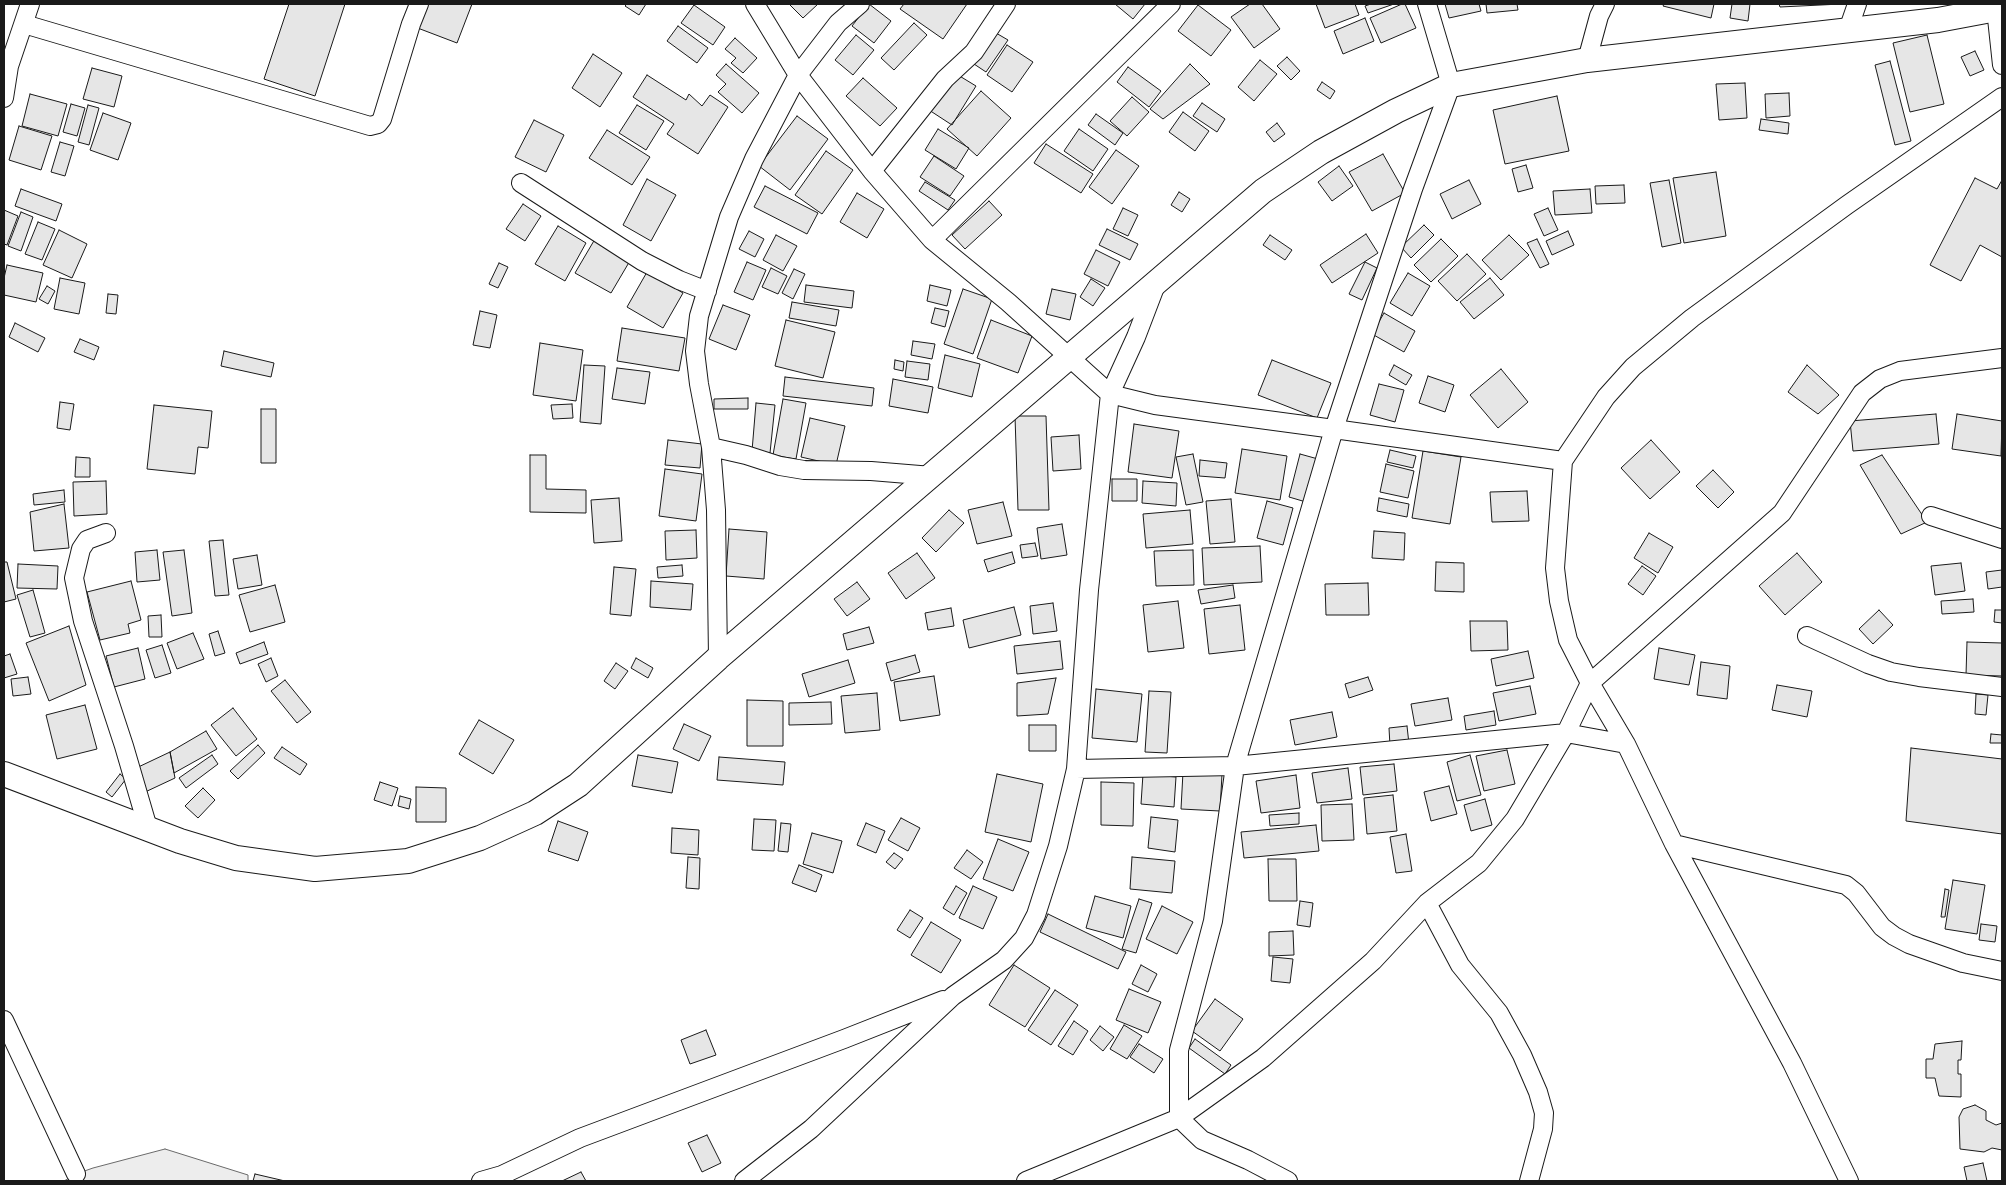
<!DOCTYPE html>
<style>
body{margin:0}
#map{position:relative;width:2006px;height:1185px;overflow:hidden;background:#fff;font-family:"PT Serif",serif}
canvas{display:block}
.frame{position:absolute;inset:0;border:5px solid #1a1a1a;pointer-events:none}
</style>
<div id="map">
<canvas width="2006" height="1185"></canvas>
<div class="frame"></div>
</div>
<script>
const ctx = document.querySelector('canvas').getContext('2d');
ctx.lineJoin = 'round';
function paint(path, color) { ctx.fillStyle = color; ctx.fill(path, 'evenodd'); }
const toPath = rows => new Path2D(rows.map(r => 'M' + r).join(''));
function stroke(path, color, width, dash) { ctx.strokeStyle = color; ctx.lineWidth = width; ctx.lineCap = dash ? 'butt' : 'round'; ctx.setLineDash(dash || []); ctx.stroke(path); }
const built = toPath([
 [165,1149,248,1175,248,1181,64,1181,76,1174,93,1168,165,1149]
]);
paint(built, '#ededed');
stroke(built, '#6a6a6a', 1);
const building = toPath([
 [289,4,345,4,315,96,264,79,289,4],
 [423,4,472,4,457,43,415,27,423,4],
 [627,4,646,4,639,15,625,6,627,4],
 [789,4,818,4,803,18,789,4],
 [869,4,891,21,874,43,852,26,869,4],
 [904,4,967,4,943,39,900,9,904,4],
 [1115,4,1145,4,1133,19,1115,4],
 [1250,4,1262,4,1280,29,1254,48,1231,17,1250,4],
 [1316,4,1355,4,1359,15,1325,28,1316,4],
 [1371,4,1394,4,1368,13,1365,6,1371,4],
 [1402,4,1405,4,1416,28,1381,43,1370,18,1402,4],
 [1445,4,1479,4,1481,11,1449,18,1445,4],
 [1486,4,1517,4,1518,10,1487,13,1486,4],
 [1664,4,1714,4,1711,18,1663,6,1664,4],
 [1732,4,1750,4,1748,21,1730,18,1732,4],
 [1779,4,1841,4,1780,7,1779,4],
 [694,5,725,27,713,45,681,23,694,5],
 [1198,5,1231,30,1211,56,1178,31,1198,5],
 [1365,18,1374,41,1343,54,1334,31,1365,18],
 [914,23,927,35,894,70,881,58,914,23],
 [678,26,708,48,697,63,667,41,678,26],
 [996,33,1008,40,986,72,974,64,996,33],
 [856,35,874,50,853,75,835,60,856,35],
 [1927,35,1944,104,1910,112,1893,43,1927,35],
 [735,38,757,58,743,73,731,63,736,58,725,49,735,38],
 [1007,45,1033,62,1012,92,987,75,1007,45],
 [1975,51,1984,70,1970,76,1961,57,1975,51],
 [593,54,622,73,600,107,572,88,593,54],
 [1287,57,1300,71,1291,80,1277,66,1287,57],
 [1260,60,1277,74,1254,101,1238,87,1260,60],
 [1890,61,1911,141,1895,145,1875,65,1890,61],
 [726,64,759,93,742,113,718,92,726,84,716,75,726,64],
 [1190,64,1210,84,1163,119,1150,109,1190,64],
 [1128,67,1161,91,1149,107,1117,82,1128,67],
 [92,68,122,76,114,107,83,99,92,68],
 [953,72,976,86,952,125,929,110,953,72],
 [647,75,686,100,689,94,702,106,710,95,728,107,698,154,667,134,674,124,633,97,647,75],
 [863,78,897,108,880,126,846,96,863,78],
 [1322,82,1335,91,1330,99,1317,90,1322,82],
 [1745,83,1747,118,1719,120,1716,84,1745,83],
 [981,91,1011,118,977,156,947,129,981,91],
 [1789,93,1790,116,1766,118,1765,94,1789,93],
 [30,94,67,104,58,136,22,126,30,94],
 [1557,96,1569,151,1505,164,1493,110,1557,96],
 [1132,97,1149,112,1127,136,1110,121,1132,97],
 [1202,103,1225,119,1217,132,1193,116,1202,103],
 [71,104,85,108,77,136,63,132,71,104],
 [88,105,99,108,89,145,78,142,88,105],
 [637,105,664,121,646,150,619,133,637,105],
 [1183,112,1209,131,1195,151,1169,132,1183,112],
 [103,113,131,123,118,160,90,150,103,113],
 [1096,114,1123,133,1115,145,1088,125,1096,114],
 [797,116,828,139,790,190,759,166,797,116],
 [1761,119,1789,123,1788,134,1759,130,1761,119],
 [534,120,564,135,546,172,515,157,534,120],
 [1277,123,1285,134,1274,142,1266,132,1277,123],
 [19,126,52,136,41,170,9,160,19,126],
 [938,129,969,148,956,169,925,150,938,129],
 [1079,129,1108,149,1093,171,1064,151,1079,129],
 [607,130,650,157,632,185,589,158,607,130],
 [60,142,74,146,65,176,51,172,60,142],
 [1046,144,1093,174,1081,193,1034,163,1046,144],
 [1116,150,1139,166,1112,204,1089,187,1116,150],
 [826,151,853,170,822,214,795,195,826,151],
 [1383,154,1405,193,1372,211,1349,172,1383,154],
 [934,156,964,176,950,196,920,177,934,156],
 [1526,165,1533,188,1518,192,1512,169,1526,165],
 [1339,166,1353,186,1332,201,1318,182,1339,166],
 [1716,172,1726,236,1684,243,1673,178,1716,172],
 [1975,178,1997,189,2002,180,2002,257,1980,245,1961,281,1930,265,1975,178],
 [647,179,676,195,651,241,623,225,647,179],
 [1469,180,1481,204,1452,219,1440,194,1469,180],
 [1669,180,1681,243,1662,247,1650,183,1669,180],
 [925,182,955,200,948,210,919,191,925,182],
 [1624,185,1625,203,1596,204,1595,186,1624,185],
 [765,186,818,213,807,234,754,207,765,186],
 [21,189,62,204,56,221,15,206,21,189],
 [1590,189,1592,213,1555,215,1553,191,1590,189],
 [1179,192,1190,199,1182,212,1171,205,1179,192],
 [857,193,884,209,867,238,840,222,857,193],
 [989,201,1002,215,965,249,952,235,989,201],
 [523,204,541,216,525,241,506,229,523,204],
 [1123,208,1138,215,1128,236,1113,229,1123,208],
 [1548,208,1558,230,1544,236,1534,214,1548,208],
 [4,210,18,216,7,245,4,244,4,210],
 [21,212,33,217,21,251,8,246,21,212],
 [38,222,55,229,42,260,25,254,38,222],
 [1424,225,1434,235,1411,258,1401,247,1424,225],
 [558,226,586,243,565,281,535,264,558,226],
 [1107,229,1138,244,1130,260,1099,245,1107,229],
 [59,230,87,244,72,278,43,265,59,230],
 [749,231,764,239,755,257,739,249,749,231],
 [1568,231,1574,245,1552,255,1546,241,1568,231],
 [1366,234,1378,253,1332,283,1320,265,1366,234],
 [776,235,797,246,783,271,763,260,776,235],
 [1270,235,1292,250,1285,260,1263,245,1270,235],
 [1509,235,1529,255,1501,280,1482,260,1509,235],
 [595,239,631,259,611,293,575,273,595,239],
 [1441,239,1458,256,1431,282,1414,265,1441,239],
 [1537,239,1549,264,1540,268,1527,243,1537,239],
 [1096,250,1120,262,1108,286,1084,274,1096,250],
 [1467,254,1486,274,1457,301,1438,281,1467,254],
 [747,262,766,270,753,300,734,292,747,262],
 [1365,262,1377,268,1362,300,1349,294,1365,262],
 [499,263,508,267,498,288,489,284,499,263],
 [7,265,43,273,36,302,4,295,4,278,7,265],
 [771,268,787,276,778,294,762,287,771,268],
 [794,269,805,274,793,299,782,293,794,269],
 [647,272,683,293,663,328,627,307,647,272],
 [1408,273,1430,286,1412,316,1390,303,1408,273],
 [60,278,85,283,79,314,54,309,60,278],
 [1490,278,1504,295,1474,319,1460,302,1490,278],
 [1091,279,1105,288,1093,306,1080,297,1091,279],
 [806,285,854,291,852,308,804,302,806,285],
 [930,285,951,290,947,306,927,301,930,285],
 [47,286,55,291,48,304,39,299,47,286],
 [963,289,992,299,973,354,944,344,963,289],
 [1052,289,1076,294,1070,320,1046,314,1052,289],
 [108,294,118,295,116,314,106,313,108,294],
 [792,302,839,310,836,326,789,318,792,302],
 [723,305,750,315,736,350,709,339,723,305],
 [935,308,949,311,945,327,931,323,935,308],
 [480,311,497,315,490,348,473,345,480,311],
 [1384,313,1415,331,1404,352,1372,334,1384,313],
 [786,320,835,332,823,378,775,366,786,320],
 [991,320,1032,336,1018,373,977,358,991,320],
 [15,323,45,338,38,352,9,337,15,323],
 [622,328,685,338,679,371,617,361,622,328],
 [80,339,99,347,94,360,74,352,80,339],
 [913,341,935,344,932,359,911,355,913,341],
 [540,343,583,350,576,401,533,395,540,343],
 [224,351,274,363,271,377,221,366,224,351],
 [945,355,980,364,972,397,938,388,945,355],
 [895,360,904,362,903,371,894,369,895,360],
 [1272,360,1331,383,1317,418,1258,395,1272,360],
 [907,361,930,364,928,380,905,377,907,361],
 [584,365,605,366,601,424,580,422,584,365],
 [1394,365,1412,375,1406,385,1389,375,1394,365],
 [1807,365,1839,395,1818,414,1788,392,1807,365],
 [617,368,650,372,645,404,612,399,617,368],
 [1501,369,1528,402,1498,428,1470,395,1501,369],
 [1428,376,1454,385,1445,412,1419,403,1428,376],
 [785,377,874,388,872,406,783,396,785,377],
 [893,379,933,387,928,413,889,406,893,379],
 [1379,384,1404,390,1395,422,1370,415,1379,384],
 [748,398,748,409,714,409,714,399,748,398],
 [783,399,806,403,796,459,773,455,783,399],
 [60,402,74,404,70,430,57,428,60,402],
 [756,403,775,405,770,453,752,451,756,403],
 [572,404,573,418,553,419,551,405,572,404],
 [154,405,212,411,208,448,198,447,195,474,147,469,154,405],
 [261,409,276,409,276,463,261,463,261,409],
 [1936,414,1939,444,1853,451,1850,421,1936,414],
 [1957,414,2002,421,2001,456,1952,449,1957,414],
 [1015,416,1046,416,1049,510,1018,510,1015,416],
 [810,418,845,426,836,465,801,457,810,418],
 [1134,424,1179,431,1172,478,1128,472,1134,424],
 [1079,435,1081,469,1053,471,1051,437,1079,435],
 [668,440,702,444,700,468,665,465,668,440],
 [1651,440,1680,472,1650,499,1621,468,1651,440],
 [1242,449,1287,456,1280,500,1235,493,1242,449],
 [1390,450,1416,456,1413,468,1387,462,1390,450],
 [1423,451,1461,457,1450,524,1412,518,1423,451],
 [1193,454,1203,502,1186,505,1176,457,1193,454],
 [1300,454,1318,459,1306,502,1289,497,1300,454],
 [530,455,546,455,546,489,586,490,586,513,530,512,530,455],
 [1882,455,1927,522,1901,534,1860,465,1882,455],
 [76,457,90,458,90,477,75,477,76,457],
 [1200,460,1227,463,1225,478,1199,476,1200,460],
 [1386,464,1414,471,1408,498,1380,492,1386,464],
 [665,469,702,474,696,521,659,516,665,469],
 [1713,470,1734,492,1718,508,1696,486,1713,470],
 [1112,479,1137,479,1137,501,1112,501,1112,479],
 [106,481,107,514,74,516,73,482,106,481],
 [1143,481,1177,483,1176,506,1142,503,1143,481],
 [64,490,65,502,34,505,33,494,64,490],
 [1527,491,1529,521,1492,522,1490,492,1527,491],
 [619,498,622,541,594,543,591,500,619,498],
 [1379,498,1409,504,1407,517,1377,511,1379,498],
 [1231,499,1235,542,1210,544,1206,501,1231,499],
 [1267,501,1293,508,1283,545,1257,538,1267,501],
 [1003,502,1012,536,977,544,968,510,1003,502],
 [64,504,69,548,34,551,30,512,64,504],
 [949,510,964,523,936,552,922,538,949,510],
 [1190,510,1193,544,1146,548,1143,514,1190,510],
 [1062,524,1067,555,1041,559,1037,528,1062,524],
 [729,529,767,532,764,579,726,576,729,529],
 [696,530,697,558,666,560,665,531,696,530],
 [1374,531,1405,533,1404,560,1372,558,1374,531],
 [1649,533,1673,547,1658,573,1634,558,1649,533],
 [223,540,229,595,215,596,209,541,223,540],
 [1035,543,1038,556,1022,558,1020,545,1035,543],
 [1260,546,1262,582,1204,585,1202,548,1260,546],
 [157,550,160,580,137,582,135,552,157,550],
 [184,550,192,613,172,616,163,552,184,550],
 [1193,550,1194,585,1156,586,1154,551,1193,550],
 [1012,552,1015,563,988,572,984,560,1012,552],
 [917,553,935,578,906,599,888,573,917,553],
 [1797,553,1822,582,1785,615,1759,586,1797,553],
 [257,555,262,585,238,589,233,559,257,555],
 [4,562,7,562,16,599,4,602,4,562],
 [1436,562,1464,563,1464,592,1435,591,1436,562],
 [1961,563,1965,591,1935,595,1931,566,1961,563],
 [18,564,58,566,57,589,17,588,18,564],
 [682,565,683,576,658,578,657,567,682,565],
 [1642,566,1656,576,1643,595,1628,584,1642,566],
 [614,567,636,569,631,616,610,614,614,567],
 [2002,570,2002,587,1988,589,1986,572,2002,570],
 [131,581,141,620,128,624,130,633,100,640,87,592,131,581],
 [651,581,693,584,691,610,650,607,651,581],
 [857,582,870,599,847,616,834,599,857,582],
 [1368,583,1369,615,1326,615,1325,584,1368,583],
 [275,585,285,622,250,632,239,595,275,585],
 [1233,585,1235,598,1201,604,1198,590,1233,585],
 [33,590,45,633,30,637,17,595,33,590],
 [1973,599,1974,612,1942,614,1941,601,1973,599],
 [1178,601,1184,648,1148,652,1143,605,1178,601],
 [1053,603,1057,631,1033,634,1030,606,1053,603],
 [1240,605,1245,650,1209,654,1204,609,1240,605],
 [1014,607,1021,635,969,648,963,620,1014,607],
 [951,608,954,626,928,630,925,613,951,608],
 [1879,610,1893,625,1873,644,1859,629,1879,610],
 [1995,610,2002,610,2002,623,1994,622,1995,610],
 [161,615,162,637,149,637,148,616,161,615],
 [1470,621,1507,621,1508,650,1471,651,1470,621],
 [69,626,86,685,49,701,26,643,69,626],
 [869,627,874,643,847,650,843,634,869,627],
 [218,631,225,653,215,656,209,634,218,631],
 [193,633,204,659,177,669,167,643,193,633],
 [1060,641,1063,669,1017,674,1014,646,1060,641],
 [264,642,268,654,240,664,236,653,264,642],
 [1967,642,2002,643,2002,676,1966,675,1967,642],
 [162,645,171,673,155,678,146,650,162,645],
 [138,648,145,679,114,687,106,656,138,648],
 [1659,648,1695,655,1689,685,1654,679,1659,648],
 [1528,651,1534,678,1496,686,1491,659,1528,651],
 [10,654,17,674,4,678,4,656,10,654],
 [915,655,920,672,891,681,886,663,915,655],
 [271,658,278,676,266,682,258,664,271,658],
 [636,658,653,668,648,678,631,668,636,658],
 [848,660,855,683,809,697,802,674,848,660],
 [1701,662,1730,666,1727,699,1697,695,1701,662],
 [616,663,628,671,615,689,604,681,616,663],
 [934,676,940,715,900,721,894,682,934,676],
 [28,677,31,694,13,696,11,679,28,677],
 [1368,677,1373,690,1349,698,1345,684,1368,677],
 [1056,678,1048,714,1017,716,1017,683,1056,678],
 [285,680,311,712,297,723,271,691,285,680],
 [1777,685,1812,691,1807,717,1772,710,1777,685],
 [1530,686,1536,714,1499,721,1493,693,1530,686],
 [1096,689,1142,694,1137,742,1092,738,1096,689],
 [1149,691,1171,692,1167,753,1145,752,1149,691],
 [877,693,880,730,845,733,841,696,877,693],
 [1976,694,1988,695,1986,715,1975,714,1976,694],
 [1448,698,1452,720,1415,726,1411,704,1448,698],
 [747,700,783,701,783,746,747,746,747,700],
 [831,702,832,724,789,725,789,703,831,702],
 [85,705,97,749,57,759,46,715,85,705],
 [233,708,257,739,236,756,211,725,233,708],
 [1494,711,1496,725,1466,730,1464,716,1494,711],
 [1332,712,1337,737,1295,745,1290,720,1332,712],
 [479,720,514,740,493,774,459,754,479,720],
 [684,724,711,736,699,761,673,749,684,724],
 [1029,725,1056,725,1056,751,1029,751,1029,725],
 [1407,726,1409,744,1390,746,1389,728,1407,726],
 [206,731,217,749,174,773,170,752,206,731],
 [1991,734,2002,735,2002,743,1990,743,1991,734],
 [258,745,265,753,238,779,230,771,258,745],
 [282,747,307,764,300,775,274,758,282,747],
 [1911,748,2002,759,2002,834,1906,821,1911,748],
 [1507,750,1515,784,1484,791,1476,756,1507,750],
 [170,752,175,778,143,793,132,770,170,752],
 [212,755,218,764,186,788,179,778,212,755],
 [638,755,678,762,672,793,632,786,638,755],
 [1470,755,1481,795,1457,801,1447,762,1470,755],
 [719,757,785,762,783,785,717,780,719,757],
 [1394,764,1397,791,1363,795,1360,767,1394,764],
 [1348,768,1352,799,1317,803,1312,773,1348,768],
 [1183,772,1222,774,1220,811,1181,809,1183,772],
 [120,774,126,779,112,797,106,792,120,774],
 [997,774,1043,784,1031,842,985,832,997,774],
 [1143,774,1176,777,1174,807,1141,804,1143,774],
 [1296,775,1300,808,1261,813,1256,781,1296,775],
 [380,782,398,788,392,806,374,800,380,782],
 [1101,782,1134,783,1133,826,1101,825,1101,782],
 [1449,786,1457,814,1431,821,1424,792,1449,786],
 [416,787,446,788,446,822,416,822,416,787],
 [203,788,215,800,198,818,185,806,203,788],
 [1393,795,1397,831,1367,834,1364,798,1393,795],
 [400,796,411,799,409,809,398,806,400,796],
 [1485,799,1492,825,1471,831,1464,805,1485,799],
 [1352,804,1354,840,1322,841,1321,805,1352,804],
 [1299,813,1299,824,1270,826,1269,815,1299,813],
 [1151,817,1178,820,1175,852,1148,848,1151,817],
 [901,818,920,828,908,851,888,840,901,818],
 [754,819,776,820,774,851,752,850,754,819],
 [558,821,588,832,578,861,548,851,558,821],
 [781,823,791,824,788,852,778,851,781,823],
 [866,823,885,831,876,853,857,845,866,823],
 [1316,825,1319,851,1244,858,1241,832,1316,825],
 [672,828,699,830,698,855,671,853,672,828],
 [812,833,842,841,833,873,803,864,812,833],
 [1406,834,1412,871,1396,873,1390,837,1406,834],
 [998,839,1029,852,1013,891,983,879,998,839],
 [967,850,983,862,971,879,954,868,967,850],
 [894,853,903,859,895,869,886,862,894,853],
 [688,857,700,858,699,889,686,888,688,857],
 [1132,857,1175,861,1172,893,1130,889,1132,857],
 [1268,859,1296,859,1297,901,1269,901,1268,859],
 [799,865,822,875,816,892,792,883,799,865],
 [1953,880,1985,885,1977,934,1945,929,1953,880],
 [956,886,967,893,954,915,943,908,956,886],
 [973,886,997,897,983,929,959,918,973,886],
 [1945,889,1949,890,1945,917,1941,917,1945,889],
 [1095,896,1131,906,1123,938,1086,928,1095,896],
 [1139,899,1152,903,1136,953,1122,949,1139,899],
 [1300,901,1313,903,1310,927,1297,925,1300,901],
 [1162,906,1193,922,1177,954,1146,939,1162,906],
 [910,910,923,918,910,938,897,930,910,910],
 [1048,914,1126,952,1118,969,1040,932,1048,914],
 [931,922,961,940,941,973,911,955,931,922],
 [1981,924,1997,926,1995,942,1979,940,1981,924],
 [1293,931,1294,955,1269,956,1269,932,1293,931],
 [1273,957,1293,959,1290,983,1271,981,1273,957],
 [1014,965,1050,988,1025,1027,989,1005,1014,965],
 [1141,965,1157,974,1148,992,1132,984,1141,965],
 [1129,989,1161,1002,1148,1033,1116,1020,1129,989],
 [1055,990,1078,1005,1051,1045,1028,1030,1055,990],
 [1215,999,1243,1019,1220,1051,1192,1031,1215,999],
 [1074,1021,1088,1031,1073,1055,1058,1046,1074,1021],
 [1124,1025,1142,1036,1127,1059,1110,1049,1124,1025],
 [1100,1026,1114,1037,1103,1051,1090,1040,1100,1026],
 [706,1030,716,1055,690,1064,681,1040,706,1030],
 [1195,1039,1231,1065,1225,1074,1189,1048,1195,1039],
 [1962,1041,1961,1060,1958,1060,1958,1074,1961,1074,1961,1097,1939,1096,1935,1078,1926,1078,1926,1059,1933,1059,1935,1044,1962,1041],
 [1139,1044,1163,1059,1154,1073,1130,1057,1139,1044],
 [1975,1105,1986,1111,1986,1120,1996,1125,2002,1123,2002,1150,1992,1148,1984,1152,1960,1149,1959,1117,1963,1109,1975,1105],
 [707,1135,721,1163,702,1172,688,1143,707,1135],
 [1983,1163,1987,1181,1967,1181,1964,1167,1983,1163],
 [581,1172,586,1181,562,1181,581,1172],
 [255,1174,285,1181,253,1181,255,1174]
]);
paint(building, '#e6e6e6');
stroke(building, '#1a1a1a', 1);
const minor = toPath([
 [755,4,798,75,872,171,932,240],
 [860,4,838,23,798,75,754,159,729,217,699,316,695,351,699,384,711,447,746,455,780,466,804,470,871,471,932,476],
 [1171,4,932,240,1008,302,1110,394,1155,405,1334,429,1413,189,1451,85,1427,4],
 [1996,9,2002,65],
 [24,24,370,126,378,124,382,119,411,24,419,4],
 [1848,30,1857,4],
 [1587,60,1599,16,1605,4],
 [4,98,9,66,30,4],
 [872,171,945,79,974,52,1006,4],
 [521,183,642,261,679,280,707,291],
 [711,447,716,510,718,658],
 [1563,461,1606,397,1633,367,1692,318,1847,205,2002,97],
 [1931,516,2002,539],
 [106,533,87,540,81,549,74,578,83,621,124,746,148,828],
 [1807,636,1868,664,1891,672,1919,677,2002,687],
 [1626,744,1566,733,1590,683,1782,513,1862,393,1880,379,1900,371,2002,358],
 [1076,769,1235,766,1213,921,1179,1050,1179,1118,1202,1140,1248,1160,1288,1181],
 [1674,844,1846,885,1856,893,1882,927,1894,936,1909,944,1963,963,2002,971],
 [1427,903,1460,965,1499,1013,1522,1055,1538,1092,1544,1113,1543,1129,1529,1181],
 [4,1020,76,1174],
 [481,1181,502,1175,580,1138,844,1039,943,1000],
 [744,1181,811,1129,953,996,1004,960,1024,938,1036,915,1058,846,1076,769,1089,590,1110,394,1136,337,1157,282],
 [1026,1181,1179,1118,1263,1058,1373,961,1427,903,1479,863,1515,819,1566,733,1235,766,1334,429,1563,461,1555,568,1559,601,1568,640,1590,683,1626,744,1674,844,1792,1063,1849,1181]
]);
const secondary = toPath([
 [4,774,180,841,236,858,315,869,408,861,480,838,535,813,578,785,718,658,1263,191,1321,152,1396,111,1451,85,1587,60,1938,20,2002,8]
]);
stroke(minor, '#1a1a1a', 20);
stroke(secondary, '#1a1a1a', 26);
stroke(minor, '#fff', 18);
stroke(secondary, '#fff', 24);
</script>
